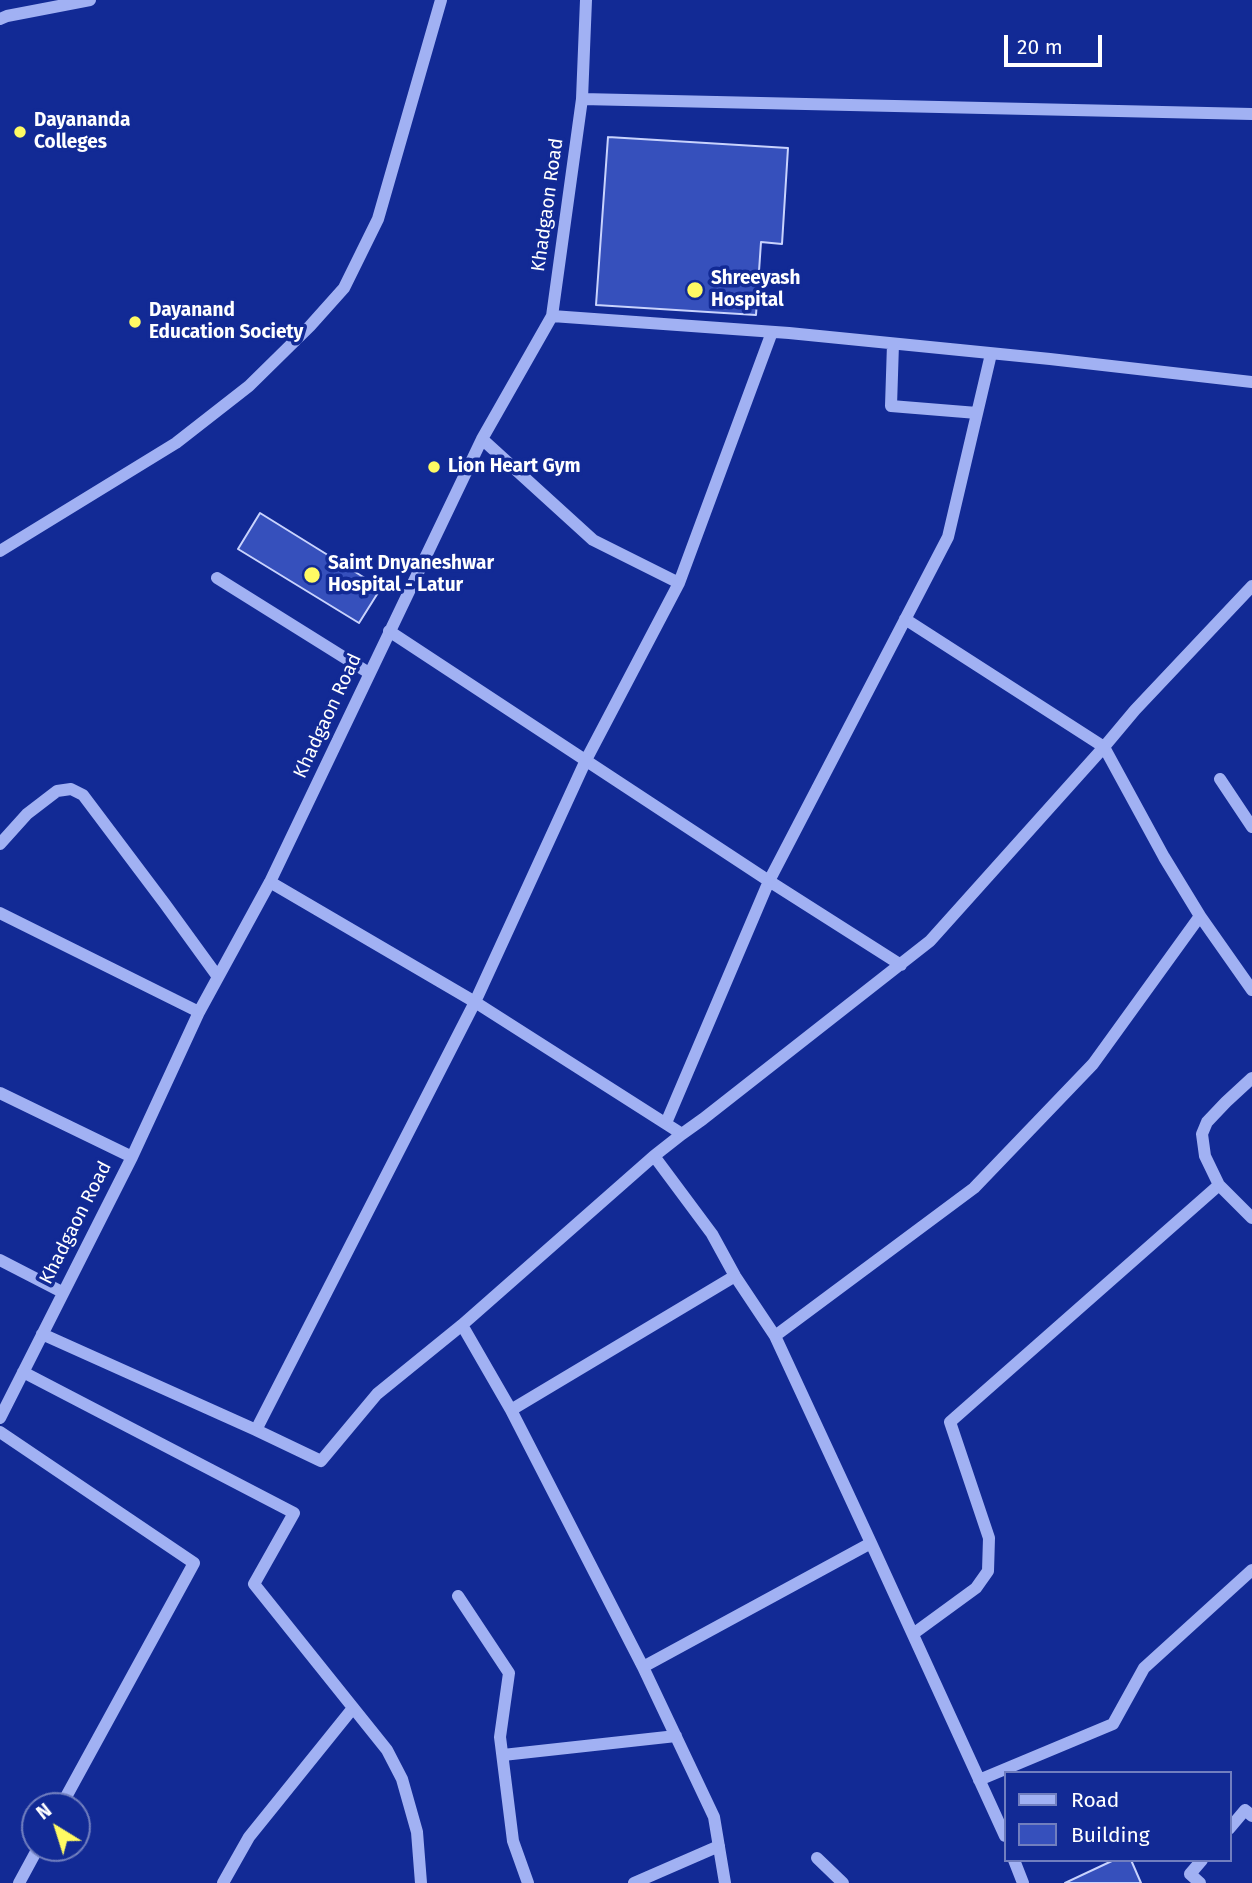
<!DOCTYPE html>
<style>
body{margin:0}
#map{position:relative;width:1252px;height:1883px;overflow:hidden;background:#122a95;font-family:"Fira Sans",sans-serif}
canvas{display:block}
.legend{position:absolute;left:1004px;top:1771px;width:228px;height:91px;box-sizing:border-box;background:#122a95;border:2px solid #717fbf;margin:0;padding:9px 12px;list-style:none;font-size:21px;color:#fff}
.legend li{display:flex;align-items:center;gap:14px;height:35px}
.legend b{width:35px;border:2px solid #717fbf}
.north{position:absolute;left:21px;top:1792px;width:70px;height:70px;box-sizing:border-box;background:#122a95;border:2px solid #717fbf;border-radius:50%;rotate:322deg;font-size:19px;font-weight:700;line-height:28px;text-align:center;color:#fff}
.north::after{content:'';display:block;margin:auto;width:24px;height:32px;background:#fffa63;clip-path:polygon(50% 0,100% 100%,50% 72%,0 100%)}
.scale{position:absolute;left:1004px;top:35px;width:98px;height:32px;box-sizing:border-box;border:4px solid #fff;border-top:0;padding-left:9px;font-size:21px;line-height:24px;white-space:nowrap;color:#fff;-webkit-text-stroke:5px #122a95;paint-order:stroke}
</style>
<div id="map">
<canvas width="1252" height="1883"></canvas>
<ul class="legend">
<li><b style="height:9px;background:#a1b1f3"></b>Road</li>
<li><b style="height:19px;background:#3650bc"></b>Building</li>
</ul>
<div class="north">N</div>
<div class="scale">20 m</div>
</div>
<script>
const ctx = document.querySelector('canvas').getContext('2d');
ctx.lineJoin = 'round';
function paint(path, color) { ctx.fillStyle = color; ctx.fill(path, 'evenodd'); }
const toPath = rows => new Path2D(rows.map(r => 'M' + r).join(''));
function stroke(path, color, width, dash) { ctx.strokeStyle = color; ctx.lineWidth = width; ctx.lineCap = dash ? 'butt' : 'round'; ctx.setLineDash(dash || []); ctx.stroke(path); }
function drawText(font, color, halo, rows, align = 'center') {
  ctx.font = font + ' "Fira Sans",sans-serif'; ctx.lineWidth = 7; ctx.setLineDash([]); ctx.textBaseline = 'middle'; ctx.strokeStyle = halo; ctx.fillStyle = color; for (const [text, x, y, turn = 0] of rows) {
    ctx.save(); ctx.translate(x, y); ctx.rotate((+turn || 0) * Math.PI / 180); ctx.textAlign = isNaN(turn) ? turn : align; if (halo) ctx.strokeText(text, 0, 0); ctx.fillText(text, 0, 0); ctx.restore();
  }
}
const building = toPath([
 [608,137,788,148,782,244,761,242,756,315,596,305,608,137],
 [260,513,381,588,359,623,238,549,260,513],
 [1114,1860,1131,1860,1141,1883,1065,1883,1114,1860]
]);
paint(building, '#3650bc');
stroke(building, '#c9d3fd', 2);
stroke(toPath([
 [0,19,7,16,90,0],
 [582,99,1252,114],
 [552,316,789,333,1050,359,1252,382],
 [893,344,891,406,977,413],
 [482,439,593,540,679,583],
 [0,551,176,443,249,386,310,326,344,288,378,219,441,0],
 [217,578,369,673],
 [389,631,769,881,901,965],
 [1220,779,1252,827],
 [0,844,27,814,57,791,71,789,83,795,165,904,218,977],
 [270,882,475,1002,682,1134,703,1119,930,941,1104,747,1135,710,1252,586],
 [0,913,199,1012],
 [1200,916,1252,990],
 [1252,1078,1226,1102,1207,1122,1202,1134,1205,1156,1219,1185,1252,1218],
 [0,1093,132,1157],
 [666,1123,769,881,948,537,991,354],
 [654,1156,712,1234,735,1276,775,1336,871,1543,1005,1836],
 [0,1260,62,1292],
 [462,1325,511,1410,735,1276],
 [42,1334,256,1430,321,1461,377,1394,462,1325,654,1156,682,1134],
 [775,1336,974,1188,1093,1064,1200,916,1164,857,1104,747,905,619],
 [23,1372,294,1513,254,1584,387,1750,402,1779,417,1832,421,1883],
 [511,1410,643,1667,714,1817,725,1883],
 [0,1418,132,1157,199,1012,270,882,482,439,552,316,582,99,586,0],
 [256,1430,475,1002,586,760,679,583,772,332],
 [0,1432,194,1563,61,1806],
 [458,1596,509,1673,500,1737,513,1841,528,1883],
 [913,1634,976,1588,988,1571,989,1538,950,1422,1219,1185],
 [643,1667,871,1543],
 [503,1755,676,1736],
 [979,1780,1113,1724,1144,1668,1252,1570],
 [1229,1829,1245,1810,1252,1816],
 [817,1858,843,1883],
 [1014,1860,1023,1883],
 [19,1883,38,1848],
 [223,1883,249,1837,353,1708],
 [634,1883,719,1846],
 [1200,1883,1190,1874,1202,1860]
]), '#a1b1f3', 12);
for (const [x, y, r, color] of [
 [20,132,7,"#fffa63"],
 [695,290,9,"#fffa63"],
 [135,322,7,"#fffa63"],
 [434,467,7,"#fffa63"],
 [312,575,9,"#fffa63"]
]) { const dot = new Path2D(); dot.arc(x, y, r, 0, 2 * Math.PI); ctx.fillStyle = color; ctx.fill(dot); stroke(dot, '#122a95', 2.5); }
drawText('bold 19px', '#fff', '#122a95', [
 ["Dayananda",34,121],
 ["Colleges",34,143],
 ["Shreeyash",711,279],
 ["Hospital",711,301],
 ["Dayanand",149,311],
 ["Education Society",149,333],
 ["Lion Heart Gym",448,467],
 ["Saint Dnyaneshwar",328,564],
 ["Hospital - Latur",328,586]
], 'left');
drawText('19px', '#fff', '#122a95', [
 ["Khadgaon Road",548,205,-82],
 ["Khadgaon Road",328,716,-65],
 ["Khadgaon Road",76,1223,-63]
]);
</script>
